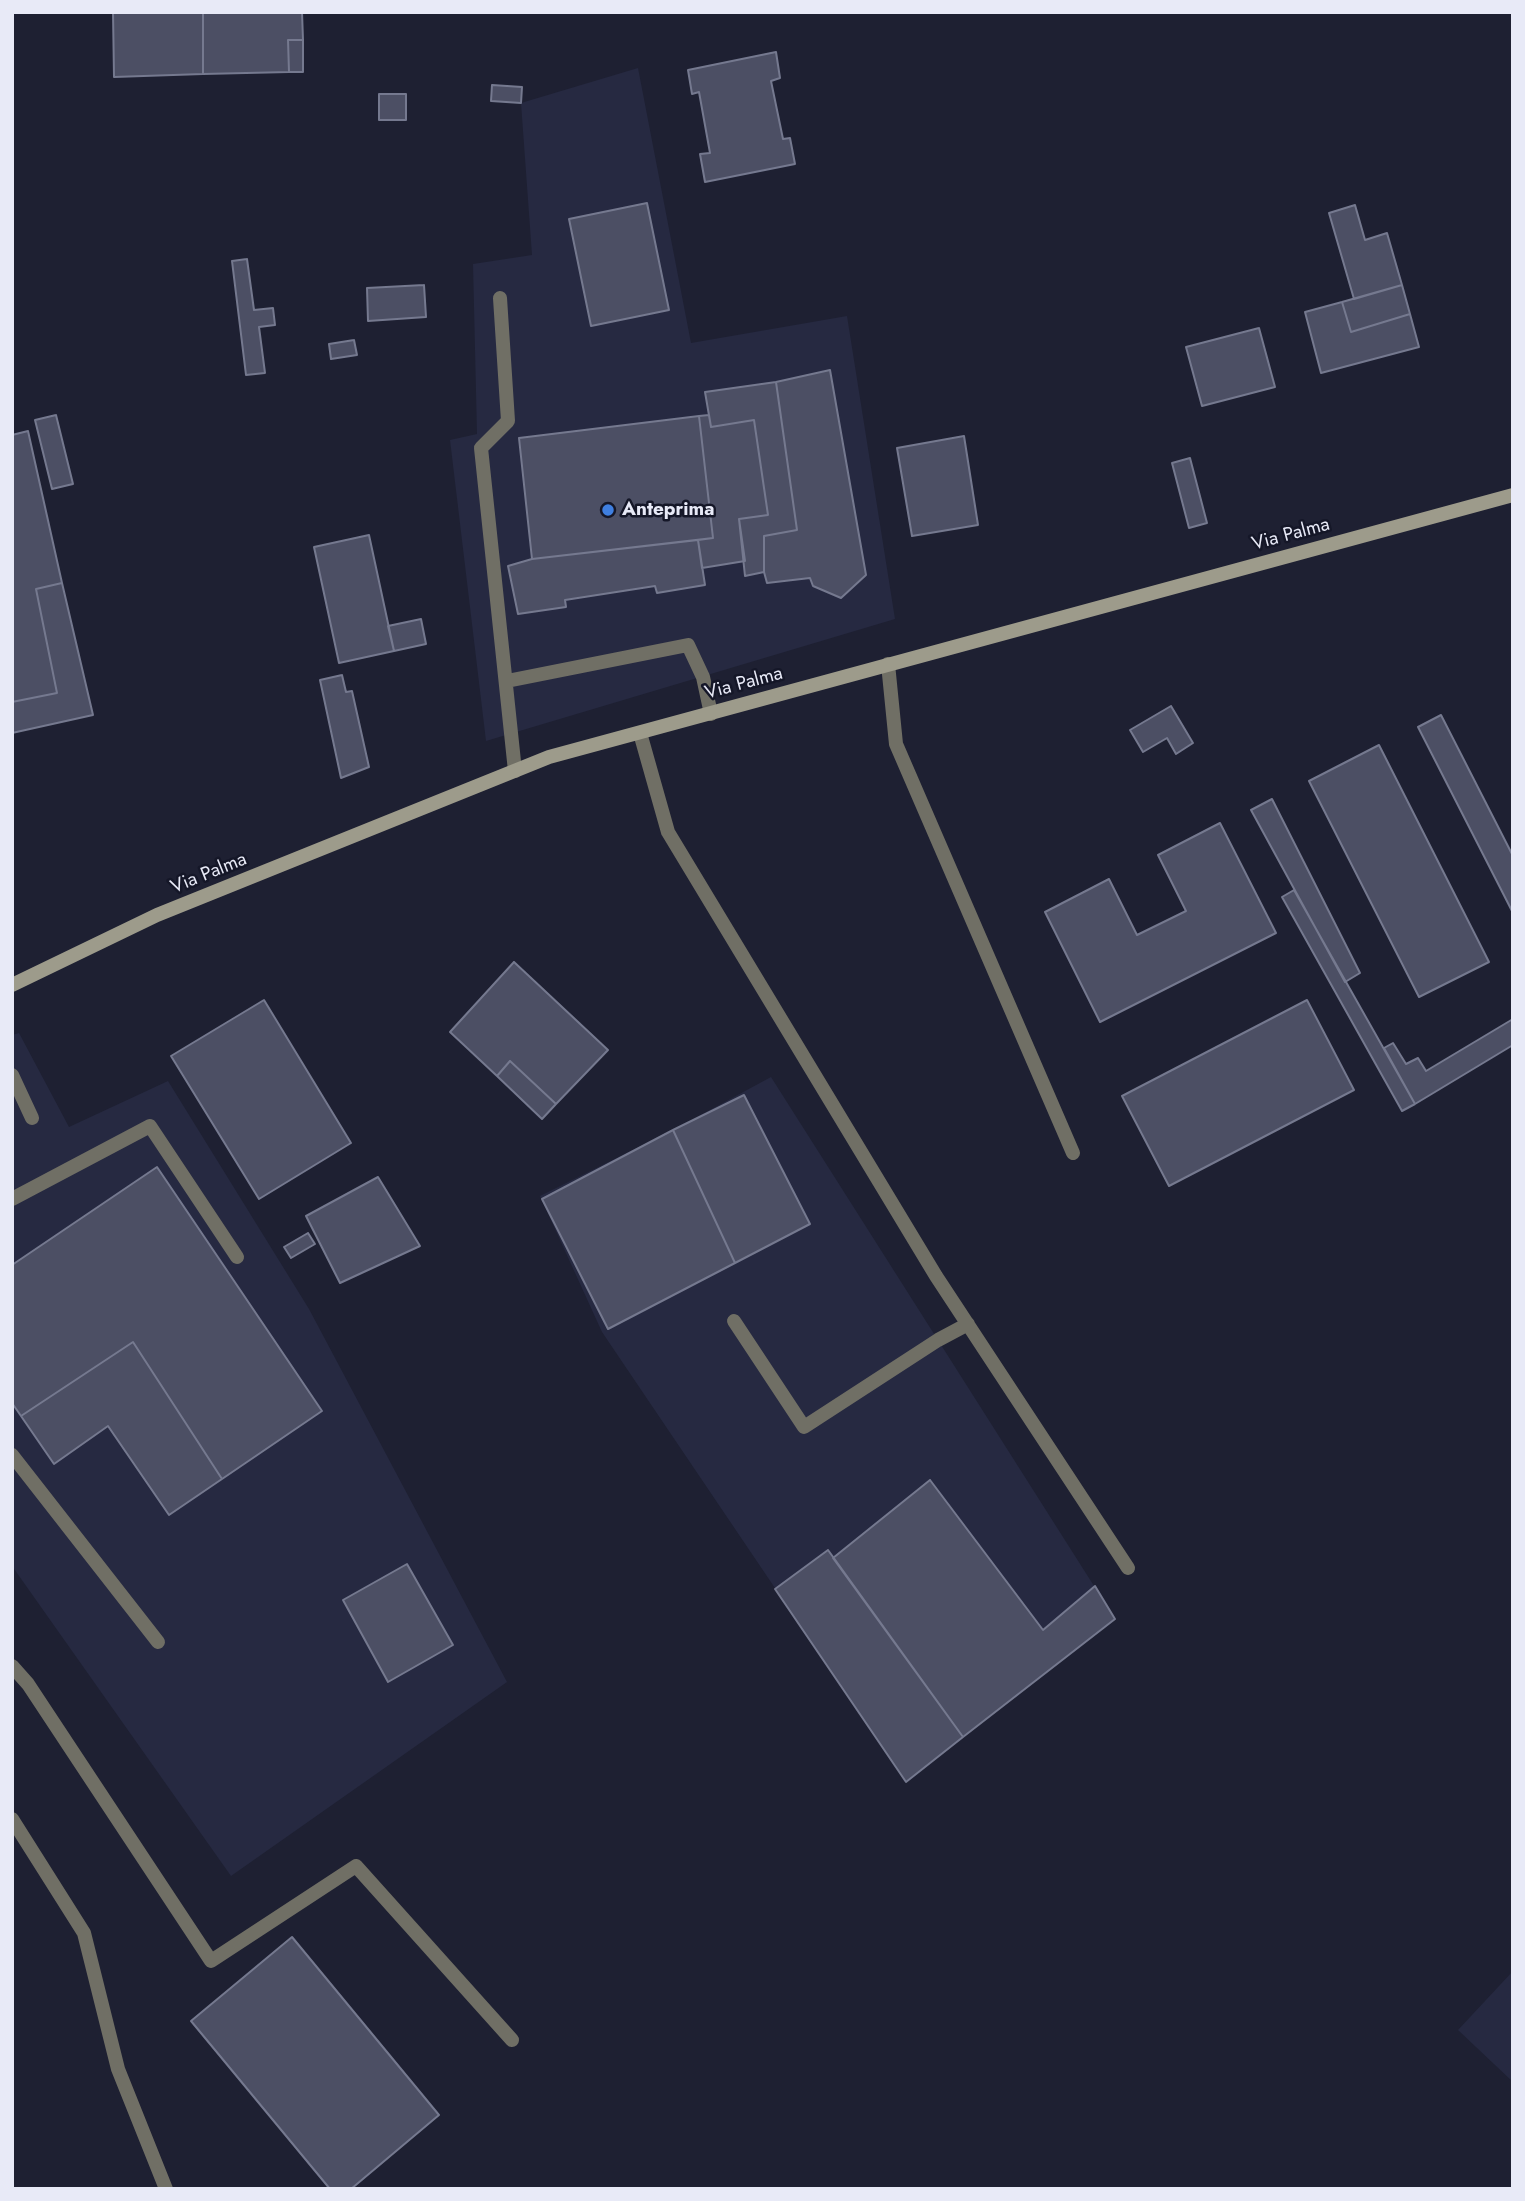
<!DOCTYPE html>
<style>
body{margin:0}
#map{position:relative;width:1525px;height:2201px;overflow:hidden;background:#1e2032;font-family:Jost,sans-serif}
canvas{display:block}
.frame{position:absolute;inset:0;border:14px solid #e8eaf7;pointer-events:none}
</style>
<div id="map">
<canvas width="1525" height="2201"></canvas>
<div class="frame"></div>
</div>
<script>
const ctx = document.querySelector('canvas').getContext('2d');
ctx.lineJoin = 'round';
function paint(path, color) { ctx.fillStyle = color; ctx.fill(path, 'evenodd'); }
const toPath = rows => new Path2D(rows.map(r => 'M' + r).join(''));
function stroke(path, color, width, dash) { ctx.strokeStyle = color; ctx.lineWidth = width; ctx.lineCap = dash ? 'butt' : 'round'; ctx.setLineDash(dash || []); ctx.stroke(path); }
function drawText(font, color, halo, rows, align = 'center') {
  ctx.font = font + ' Jost,sans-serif'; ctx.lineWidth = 5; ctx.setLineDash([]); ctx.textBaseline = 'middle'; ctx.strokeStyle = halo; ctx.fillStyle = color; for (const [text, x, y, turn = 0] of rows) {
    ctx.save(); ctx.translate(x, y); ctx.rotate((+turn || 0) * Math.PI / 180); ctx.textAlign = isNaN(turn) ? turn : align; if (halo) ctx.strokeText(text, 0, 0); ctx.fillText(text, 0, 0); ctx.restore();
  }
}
paint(toPath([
 [638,68,691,343,847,316,895,619,486,741,450,440,477,434,473,264,532,255,521,103],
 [19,1033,69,1127,168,1081,309,1309,507,1682,231,1876,12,1566,12,1035],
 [771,1077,1115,1619,906,1782,602,1332,540,1196,673,1130],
 [1513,1971,1513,2082,1458,2030]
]), '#262941');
const building = toPath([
 [113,12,203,12,203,74,114,77,113,12],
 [203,12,302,12,303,40,288,40,289,72,203,74,203,12],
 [288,40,303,40,303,72,289,72,288,40],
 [776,52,780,78,771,81,783,139,790,138,795,164,705,182,700,154,710,153,699,92,692,94,688,70,776,52],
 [492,85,522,87,521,103,491,101,492,85],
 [379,94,406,94,406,120,379,120,379,94],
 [647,203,669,310,591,326,569,219,647,203],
 [1355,205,1365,240,1387,233,1402,285,1354,299,1329,213,1355,205],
 [247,259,254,310,273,308,275,325,259,327,265,373,246,375,232,261,247,259],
 [424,285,426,317,368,321,367,288,424,285],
 [1402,285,1410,314,1351,332,1342,302,1402,285],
 [1342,302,1351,332,1410,314,1419,347,1321,373,1305,312,1342,302],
 [1259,328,1275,387,1202,406,1186,347,1259,328],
 [354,340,357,355,331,359,329,344,354,340],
 [830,370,866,575,841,598,813,586,810,578,767,583,764,572,764,536,797,530,776,382,830,370],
 [776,382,797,530,764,536,764,572,745,576,739,519,768,515,754,420,711,427,705,392,776,382],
 [56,415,73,484,52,489,35,420,56,415],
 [709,415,711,427,754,420,768,515,739,519,745,561,702,568,698,540,713,538,699,416,709,415],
 [699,416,713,538,532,559,519,438,699,416],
 [28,431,62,583,36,589,57,693,12,702,12,435,28,431],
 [964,436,978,525,912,536,897,448,964,436],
 [1190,458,1207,523,1189,528,1172,463,1190,458],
 [369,535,394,651,339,663,314,547,369,535],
 [698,540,705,585,657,593,655,586,565,600,566,607,518,614,508,566,532,559,698,540],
 [62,583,93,715,12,733,12,702,57,693,36,589,62,583],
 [421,619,426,644,394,651,388,626,421,619],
 [342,675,346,692,352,691,369,767,341,778,320,680,342,675],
 [1171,706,1193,743,1176,754,1167,738,1143,752,1130,730,1171,706],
 [1441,715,1513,856,1513,913,1418,727,1441,715],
 [1379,745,1489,962,1419,997,1309,781,1379,745],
 [1272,799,1360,973,1345,982,1251,810,1272,799],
 [1220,823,1276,933,1100,1022,1045,912,1109,879,1137,935,1186,911,1158,855,1220,823],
 [1294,890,1415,1104,1402,1111,1282,897,1294,890],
 [514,962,608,1050,556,1104,510,1061,497,1076,450,1032,514,962],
 [264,1000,351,1143,259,1199,171,1056,264,1000],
 [1307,1000,1354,1090,1169,1186,1122,1096,1307,1000],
 [1513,1019,1513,1045,1415,1104,1384,1048,1393,1043,1406,1064,1418,1058,1426,1071,1513,1019],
 [510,1061,556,1104,542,1119,497,1076,510,1061],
 [744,1095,810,1224,735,1263,673,1130,744,1095],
 [673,1130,735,1263,608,1329,542,1199,673,1130],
 [157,1167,322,1411,222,1479,133,1342,21,1416,12,1403,12,1265,157,1167],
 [378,1177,420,1246,340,1283,306,1216,378,1177],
 [308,1233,315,1244,291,1258,284,1247,308,1233],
 [133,1342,222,1479,169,1515,108,1426,54,1464,21,1416,133,1342],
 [930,1480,1043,1630,1095,1586,1115,1619,963,1737,833,1558,930,1480],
 [828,1550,963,1737,906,1782,775,1589,828,1550],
 [407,1564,453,1645,388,1682,343,1600,407,1564],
 [292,1937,439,2115,351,2189,330,2189,191,2021,292,1937]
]);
paint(building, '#4c4f64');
stroke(building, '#75798f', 2);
stroke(toPath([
 [500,298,508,421,481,448,515,771],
 [888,664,896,744,1073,1153],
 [507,681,688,645,703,677,711,714],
 [640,733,668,832,936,1276,1128,1568],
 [12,1075,32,1118],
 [12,1199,150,1126,237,1257],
 [734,1321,804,1427,938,1340,968,1324],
 [12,1455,158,1642],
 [12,1666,28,1684,211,1961,356,1866,512,2040],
 [12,1819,84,1933,118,2069,166,2189]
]), '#706f65', 14);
stroke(toPath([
 [12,985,157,915,549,757,1513,495]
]), '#9d9b8b', 14);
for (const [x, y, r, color] of [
 [608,510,7,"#3f7fe0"]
]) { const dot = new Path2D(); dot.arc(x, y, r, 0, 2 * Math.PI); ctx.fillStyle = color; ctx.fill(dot); stroke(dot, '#151728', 2.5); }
drawText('bold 19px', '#e8eaf7', '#151728', [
 ["Anteprima",622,510]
], 'left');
drawText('19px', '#e8eaf7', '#151728', [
 ["Via Palma",1291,535,-15],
 ["Via Palma",744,684,-15],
 ["Via Palma",209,874,-22]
]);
</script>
